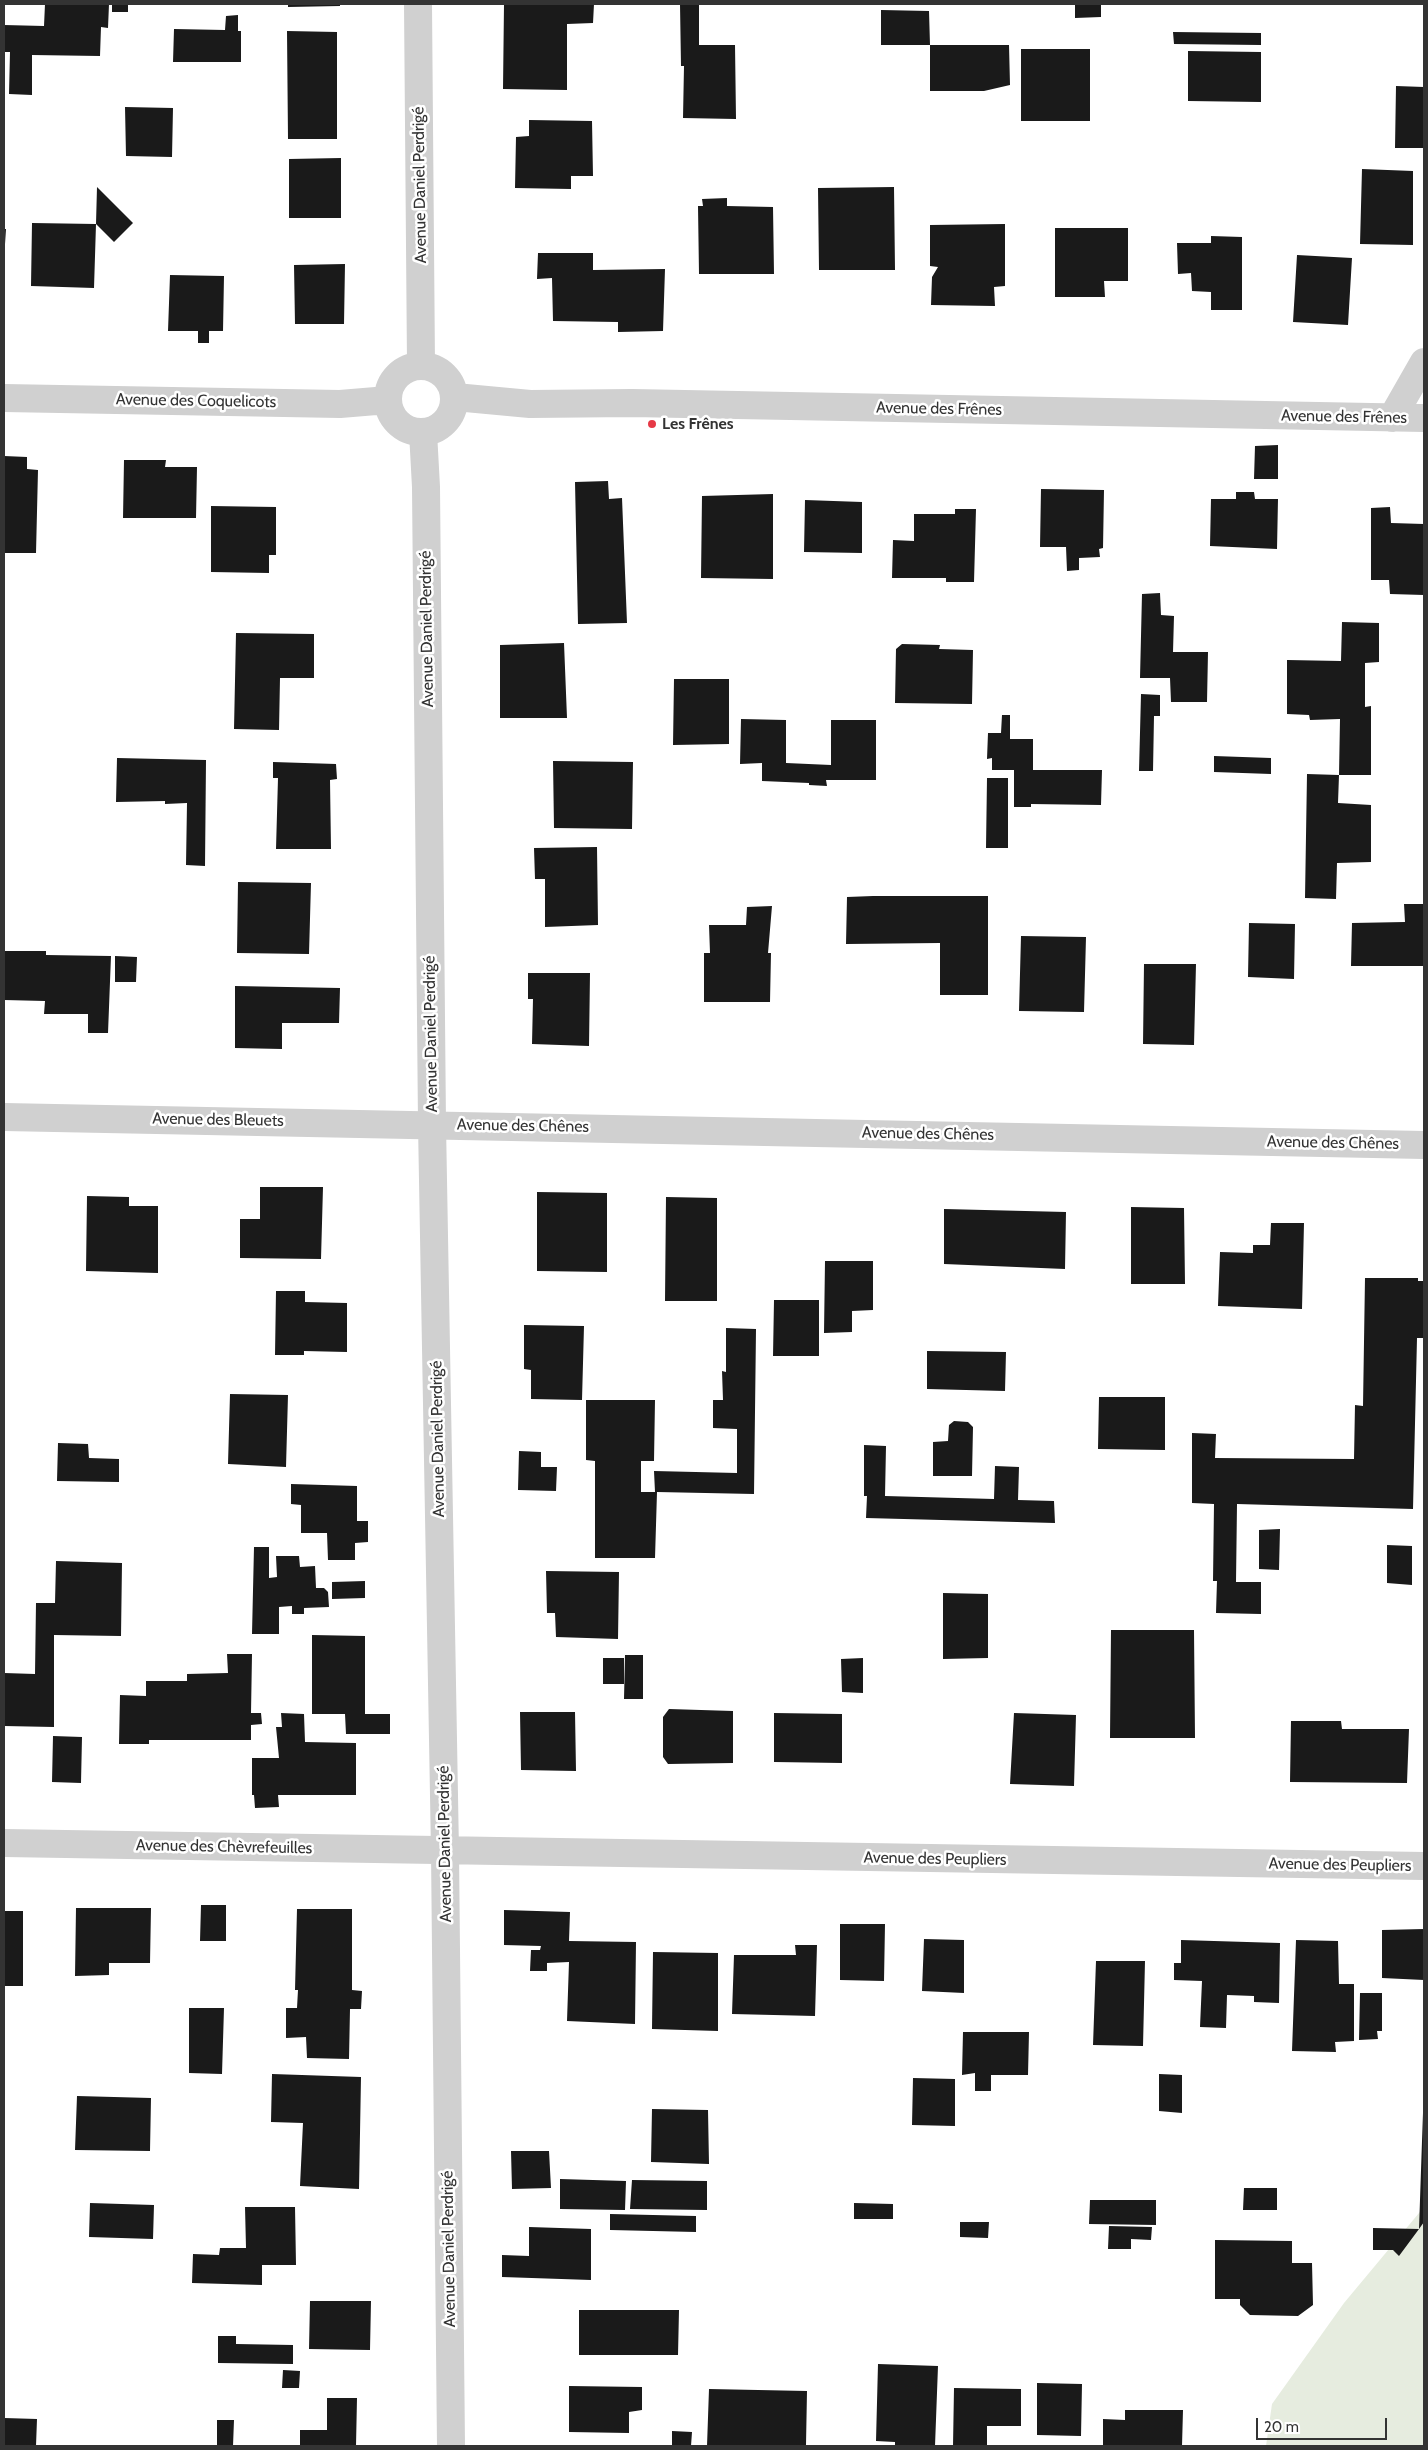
<!DOCTYPE html>
<meta charset="utf-8">
<style>
body{margin:0}
#map{position:relative;width:1428px;height:2450px;overflow:hidden;background:#fff;font-family:Cabin,sans-serif}
canvas{display:block}
.frame{position:absolute;inset:0;border:5px solid #333;pointer-events:none}
.scale{position:absolute;left:1256px;top:2418px;width:131px;height:22px;box-sizing:border-box;border:2px solid #333;border-top:0;padding-left:6px;font-size:15px;line-height:18px;white-space:nowrap;color:#333;-webkit-text-stroke:4px #fff;paint-order:stroke}
</style>
<div id="map">
<canvas width="1428" height="2450"></canvas>
<div class="frame"></div>
<div class="scale">20 m</div>
</div>
<script>
const ctx = document.querySelector('canvas').getContext('2d');
ctx.lineJoin = 'round';
function paint(path, color) { ctx.fillStyle = color; ctx.fill(path, 'evenodd'); }
const toPath = rows => new Path2D(rows.map(r => 'M' + r).join(''));
function stroke(path, color, width, dash) { ctx.strokeStyle = color; ctx.lineWidth = width; ctx.lineCap = dash ? 'butt' : 'round'; ctx.setLineDash(dash || []); ctx.stroke(path); }
function drawText(font, color, halo, rows, align = 'center') {
  ctx.font = font + ' Cabin,sans-serif'; ctx.lineWidth = 5; ctx.setLineDash([]); ctx.textBaseline = 'middle'; ctx.strokeStyle = halo; ctx.fillStyle = color; for (const [text, x, y, turn = 0] of rows) {
    ctx.save(); ctx.translate(x, y); ctx.rotate((+turn || 0) * Math.PI / 180); ctx.textAlign = isNaN(turn) ? turn : align; if (halo) ctx.strokeText(text, 0, 0); ctx.fillText(text, 0, 0); ctx.restore();
  }
}
paint(toPath([
 [1424,2207,1424,2446,1266,2446,1272,2404,1344,2303]
]), '#e6ecdf');
paint(toPath([
 [45,4,109,4,108,28,101,27,100,56,32,55,32,95,9,94,10,52,4,52,4,25,44,26],
 [112,4,128,4,128,12,112,12],
 [288,4,340,4,340,6,288,7],
 [504,4,594,4,593,23,567,24,567,90,503,89],
 [680,4,699,4,699,45,735,45,736,119,683,118,684,66,681,66],
 [1075,4,1101,4,1101,17,1075,18],
 [881,10,929,11,930,45,1009,45,1010,85,984,91,930,91,930,45,881,45],
 [238,15,238,31,241,31,241,62,173,62,174,29,225,30,226,16],
 [287,31,337,32,337,139,288,139],
 [1173,32,1261,33,1261,45,1174,44],
 [1021,49,1090,49,1090,121,1021,121],
 [1188,51,1261,52,1261,102,1188,101],
 [1396,86,1424,87,1424,148,1395,148],
 [125,107,173,108,172,157,126,156],
 [529,120,592,121,593,176,571,176,571,189,515,188,516,137,529,136],
 [341,158,341,218,289,218,289,159],
 [1362,169,1413,171,1413,245,1360,244],
 [97,187,133,223,114,242,96,224],
 [894,187,895,270,819,270,818,188],
 [727,198,727,206,773,207,774,274,699,274,698,206,703,206,702,199],
 [32,223,96,224,94,288,31,286],
 [1005,224,1005,286,994,287,995,306,931,305,932,277,938,267,930,266,930,225],
 [1055,228,1128,228,1128,281,1104,281,1105,297,1055,297],
 [4,229,6,229,5,244,4,244],
 [1211,236,1242,237,1242,310,1211,310,1211,292,1192,291,1191,273,1178,274,1177,243,1211,243],
 [538,253,593,253,593,270,665,269,663,331,618,332,618,322,553,321,552,278,537,279],
 [1297,255,1352,258,1348,325,1293,322],
 [345,264,344,324,295,324,294,265],
 [170,275,224,276,223,331,209,331,209,343,198,343,198,331,168,331],
 [1278,445,1278,479,1254,479,1255,446],
 [4,456,27,457,27,469,38,470,36,553,4,553],
 [124,460,166,460,165,467,197,467,196,518,123,518],
 [608,481,609,499,622,498,627,623,578,624,575,482],
 [1041,489,1104,490,1103,548,1099,549,1100,557,1079,558,1079,570,1067,571,1066,547,1040,547],
 [1236,492,1254,492,1255,499,1278,499,1277,549,1210,546,1211,499,1236,499],
 [773,494,773,579,701,578,702,496],
 [805,500,862,502,862,553,804,552],
 [211,506,276,507,276,555,269,555,269,573,211,572],
 [1390,507,1391,523,1424,524,1424,595,1390,594,1389,580,1371,580,1371,508],
 [955,509,976,509,974,582,946,582,946,578,892,578,893,540,914,541,914,514,955,514],
 [1160,593,1161,615,1174,616,1173,652,1208,652,1207,702,1171,702,1170,678,1140,678,1142,594],
 [1342,622,1379,623,1379,662,1365,663,1365,707,1371,706,1371,775,1339,775,1340,719,1310,720,1309,715,1287,714,1287,660,1341,661],
 [236,633,314,634,314,678,280,678,279,730,234,729],
 [564,643,567,718,500,718,500,645],
 [902,644,940,645,939,649,973,650,972,704,895,703,896,649],
 [674,679,729,679,729,744,673,745],
 [1141,694,1160,695,1160,716,1154,716,1153,771,1139,771],
 [1002,715,1010,715,1010,739,1033,739,1033,770,1102,770,1101,805,1031,804,1031,807,1014,807,1014,770,992,770,992,758,987,759,988,733,1001,733],
 [741,719,786,720,786,763,831,765,831,720,876,720,876,780,826,780,827,786,809,785,809,783,762,781,762,763,740,764],
 [1214,756,1271,758,1271,774,1214,772],
 [117,758,206,760,205,866,186,865,187,803,165,804,165,801,116,802],
 [553,761,633,762,632,829,554,828],
 [273,762,336,764,337,779,330,780,331,849,276,849,278,778,273,778],
 [1307,774,1339,775,1338,803,1371,805,1371,862,1337,863,1336,899,1305,898],
 [987,778,1008,778,1008,848,986,848],
 [597,847,598,925,545,927,545,879,535,879,534,848],
 [238,882,311,883,309,954,237,953],
 [873,896,988,896,988,995,940,995,940,943,846,944,847,897],
 [1404,904,1424,904,1424,966,1351,966,1352,923,1405,922],
 [772,906,768,953,771,953,770,1002,704,1002,704,953,710,953,709,925,746,925,747,907],
 [1249,923,1295,924,1294,979,1248,977],
 [1021,936,1086,937,1084,1012,1019,1011],
 [4,951,46,951,46,955,111,956,108,1033,88,1033,88,1014,44,1014,45,1001,4,1000],
 [115,956,137,957,136,982,115,982],
 [1144,964,1196,964,1194,1045,1143,1044],
 [528,973,590,973,589,1046,532,1044,533,999,528,999],
 [235,986,340,988,339,1023,282,1023,282,1049,235,1048],
 [260,1187,323,1187,321,1259,240,1258,240,1219,260,1219],
 [537,1192,607,1193,607,1272,537,1271],
 [87,1196,129,1197,129,1206,158,1206,158,1273,86,1271],
 [666,1197,717,1198,717,1301,665,1301],
 [1131,1207,1184,1208,1185,1284,1131,1284],
 [944,1209,1066,1212,1065,1269,944,1264],
 [1271,1223,1304,1223,1302,1309,1218,1306,1220,1252,1253,1253,1253,1245,1270,1245],
 [825,1261,873,1261,873,1310,852,1311,852,1332,824,1333],
 [1365,1278,1418,1278,1418,1281,1424,1281,1424,1338,1417,1338,1413,1509,1237,1504,1236,1582,1261,1582,1261,1614,1216,1613,1217,1581,1213,1581,1214,1504,1192,1503,1192,1433,1216,1434,1215,1458,1354,1459,1355,1405,1363,1406],
 [276,1291,305,1291,305,1302,347,1303,347,1352,304,1351,304,1355,275,1355],
 [774,1300,819,1300,819,1356,773,1356],
 [524,1325,584,1326,582,1400,531,1399,531,1370,524,1369],
 [726,1328,756,1329,754,1494,657,1492,655,1558,595,1558,595,1461,586,1460,586,1400,655,1400,654,1461,641,1461,641,1492,655,1492,654,1471,737,1473,737,1429,713,1428,713,1400,723,1400,722,1371,726,1372],
 [927,1351,1006,1352,1005,1391,927,1389],
 [230,1394,288,1395,286,1467,228,1464],
 [1099,1397,1165,1397,1165,1450,1098,1449],
 [954,1421,968,1422,973,1427,972,1476,933,1476,933,1442,948,1441,949,1425],
 [58,1443,88,1444,89,1458,119,1459,119,1482,57,1481],
 [864,1445,886,1446,885,1496,994,1499,995,1466,1019,1467,1018,1500,1054,1501,1055,1523,866,1518,867,1496,864,1496],
 [519,1451,541,1452,541,1467,557,1467,556,1491,518,1490],
 [291,1484,357,1486,357,1521,368,1521,368,1542,355,1543,355,1560,328,1560,327,1533,301,1533,301,1505,291,1504],
 [1280,1529,1279,1570,1259,1569,1259,1530],
 [1387,1545,1412,1546,1412,1585,1387,1583],
 [254,1547,269,1547,269,1578,277,1577,276,1556,299,1556,300,1567,315,1566,316,1588,324,1588,328,1592,329,1607,304,1608,304,1614,292,1614,292,1606,279,1607,279,1634,252,1634],
 [56,1561,122,1563,121,1636,54,1635,54,1727,4,1726,4,1673,35,1674,36,1603,55,1603],
 [546,1571,619,1572,618,1639,556,1637,555,1613,547,1613],
 [365,1581,365,1598,332,1599,332,1582],
 [943,1593,988,1594,988,1658,943,1659],
 [1111,1630,1194,1630,1195,1738,1110,1738],
 [312,1635,365,1636,365,1714,390,1714,390,1734,346,1734,345,1714,312,1714],
 [227,1654,252,1654,251,1713,261,1713,262,1724,251,1725,251,1740,149,1740,149,1744,119,1744,120,1695,146,1696,146,1681,187,1681,187,1674,228,1673],
 [625,1655,643,1655,643,1699,624,1699],
 [603,1658,624,1658,624,1684,603,1684],
 [863,1658,863,1693,842,1692,841,1659],
 [669,1709,733,1711,733,1763,668,1764,663,1757,663,1717],
 [520,1712,575,1712,576,1771,521,1770],
 [281,1713,304,1714,305,1742,356,1743,356,1795,278,1795,279,1807,255,1808,254,1795,252,1795,252,1758,279,1758,276,1727,282,1727],
 [774,1713,842,1714,842,1763,774,1762],
 [1014,1713,1076,1715,1074,1786,1010,1784],
 [1291,1721,1341,1721,1342,1729,1409,1729,1407,1783,1290,1782],
 [53,1736,82,1737,81,1783,52,1782],
 [201,1905,226,1905,226,1941,200,1941],
 [76,1908,151,1908,150,1963,109,1963,109,1975,75,1976],
 [297,1909,352,1909,352,1990,362,1991,361,2009,350,2009,349,2059,307,2058,306,2037,286,2038,286,2008,297,2008,298,1990,295,1990],
 [504,1910,570,1912,569,1941,636,1942,635,2024,567,2021,569,1962,547,1963,547,1971,530,1971,531,1950,540,1950,541,1946,504,1945],
 [4,1911,23,1911,23,1986,4,1986],
 [840,1924,885,1924,884,1981,840,1980],
 [1424,1929,1424,1980,1382,1978,1382,1930],
 [924,1939,964,1940,964,1993,922,1991],
 [1181,1940,1280,1943,1279,2003,1254,2002,1254,1996,1227,1995,1226,2028,1200,2027,1202,1981,1174,1980,1174,1963,1181,1963],
 [1296,1940,1338,1941,1339,1984,1354,1984,1354,2041,1335,2042,1336,2052,1292,2051],
 [795,1945,817,1945,815,2016,732,2014,734,1955,796,1955],
 [653,1952,718,1953,718,2031,652,2029],
 [1096,1961,1145,1961,1143,2046,1093,2045],
 [1360,1993,1382,1993,1382,2031,1377,2031,1378,2039,1359,2040],
 [189,2008,224,2008,222,2074,189,2073],
 [963,2032,1029,2032,1028,2075,991,2075,991,2091,975,2091,975,2073,962,2075],
 [272,2074,361,2077,359,2189,300,2186,303,2123,271,2122],
 [1159,2074,1182,2075,1182,2113,1159,2111],
 [913,2078,955,2079,955,2126,912,2125],
 [77,2096,151,2098,150,2151,75,2150],
 [652,2109,708,2110,709,2164,651,2162],
 [1423,2113,1424,2222,1419,2229,1422,2141],
 [511,2151,549,2151,551,2188,512,2189],
 [560,2179,626,2181,625,2210,560,2209],
 [632,2180,707,2181,707,2210,630,2209],
 [1244,2188,1277,2188,1277,2210,1243,2210],
 [1090,2200,1156,2200,1156,2225,1089,2224],
 [90,2203,154,2205,153,2239,89,2237],
 [854,2203,893,2204,893,2219,854,2219],
 [245,2207,295,2207,296,2265,262,2265,262,2285,192,2283,193,2254,219,2255,220,2248,246,2248],
 [610,2214,696,2216,696,2232,610,2230],
 [960,2222,989,2222,988,2238,960,2237],
 [1109,2226,1152,2227,1151,2240,1131,2239,1131,2249,1108,2249],
 [529,2227,591,2229,591,2280,502,2277,502,2255,529,2256],
 [1373,2228,1419,2229,1399,2256,1393,2250,1373,2250],
 [1215,2240,1292,2241,1292,2263,1312,2263,1313,2305,1298,2316,1250,2315,1240,2305,1240,2299,1215,2299],
 [310,2301,371,2301,370,2350,309,2349],
 [579,2310,679,2310,678,2355,579,2355],
 [218,2336,236,2336,236,2344,293,2345,293,2364,218,2363],
 [878,2364,938,2366,935,2446,895,2446,895,2442,876,2441],
 [283,2370,300,2371,299,2388,282,2388],
 [1037,2383,1082,2384,1081,2436,1037,2435],
 [569,2386,642,2387,642,2410,629,2412,629,2433,569,2432],
 [954,2388,1021,2389,1021,2426,987,2426,987,2446,953,2446],
 [709,2389,807,2391,806,2445,707,2446],
 [327,2398,357,2398,356,2446,300,2446,300,2430,327,2430],
 [1125,2410,1183,2410,1182,2446,1103,2446,1103,2419,1125,2420],
 [4,2418,37,2419,36,2446,4,2446],
 [217,2420,234,2420,233,2446,217,2446],
 [672,2431,692,2432,691,2446,672,2446]
]), '#1a1a1a');
stroke(toPath([
 [418,4,421,365],
 '388 399a33 33 0 1 1 66 0a33 33 0 1 1-66 0Z',
 [455,397,530,404,632,403,1424,418],
 [4,398,340,404,388,400],
 [1392,418,1424,362],
 [423,432,426,487,432,1124,445,1851,451,2446],
 [4,1117,1424,1145],
 [4,1843,1424,1866]
]), '#d0d0d0', 28);
for (const [x, y, r, color] of [
 [652,424,5,"#e63946"]
]) { const dot = new Path2D(); dot.arc(x, y, r, 0, 2 * Math.PI); ctx.fillStyle = color; ctx.fill(dot); stroke(dot, '#fff', 2); }
drawText('16px', '#333', '#fff', [
 ["Avenue Daniel Perdrigé",420,185,-91],
 ["Avenue des Coquelicots",196,401,1],
 ["Avenue des Frênes",939,409,1],
 ["Avenue des Frênes",1344,417,1],
 ["Avenue Daniel Perdrigé",427,629,-91],
 ["Avenue Daniel Perdrigé",431,1034,-91],
 ["Avenue des Bleuets",218,1120,1],
 ["Avenue des Chênes",523,1126,1],
 ["Avenue des Chênes",928,1134,1],
 ["Avenue des Chênes",1333,1143,1],
 ["Avenue Daniel Perdrigé",438,1439,-91],
 ["Avenue Daniel Perdrigé",445,1844,-91],
 ["Avenue des Chèvrefeuilles",224,1847,1],
 ["Avenue des Peupliers",935,1859,1],
 ["Avenue des Peupliers",1340,1865,1],
 ["Avenue Daniel Perdrigé",449,2249,-91]
]);
drawText('bold 16px', '#333', '#fff', [
 ["Les Frênes",662,424]
], 'left');
</script>
